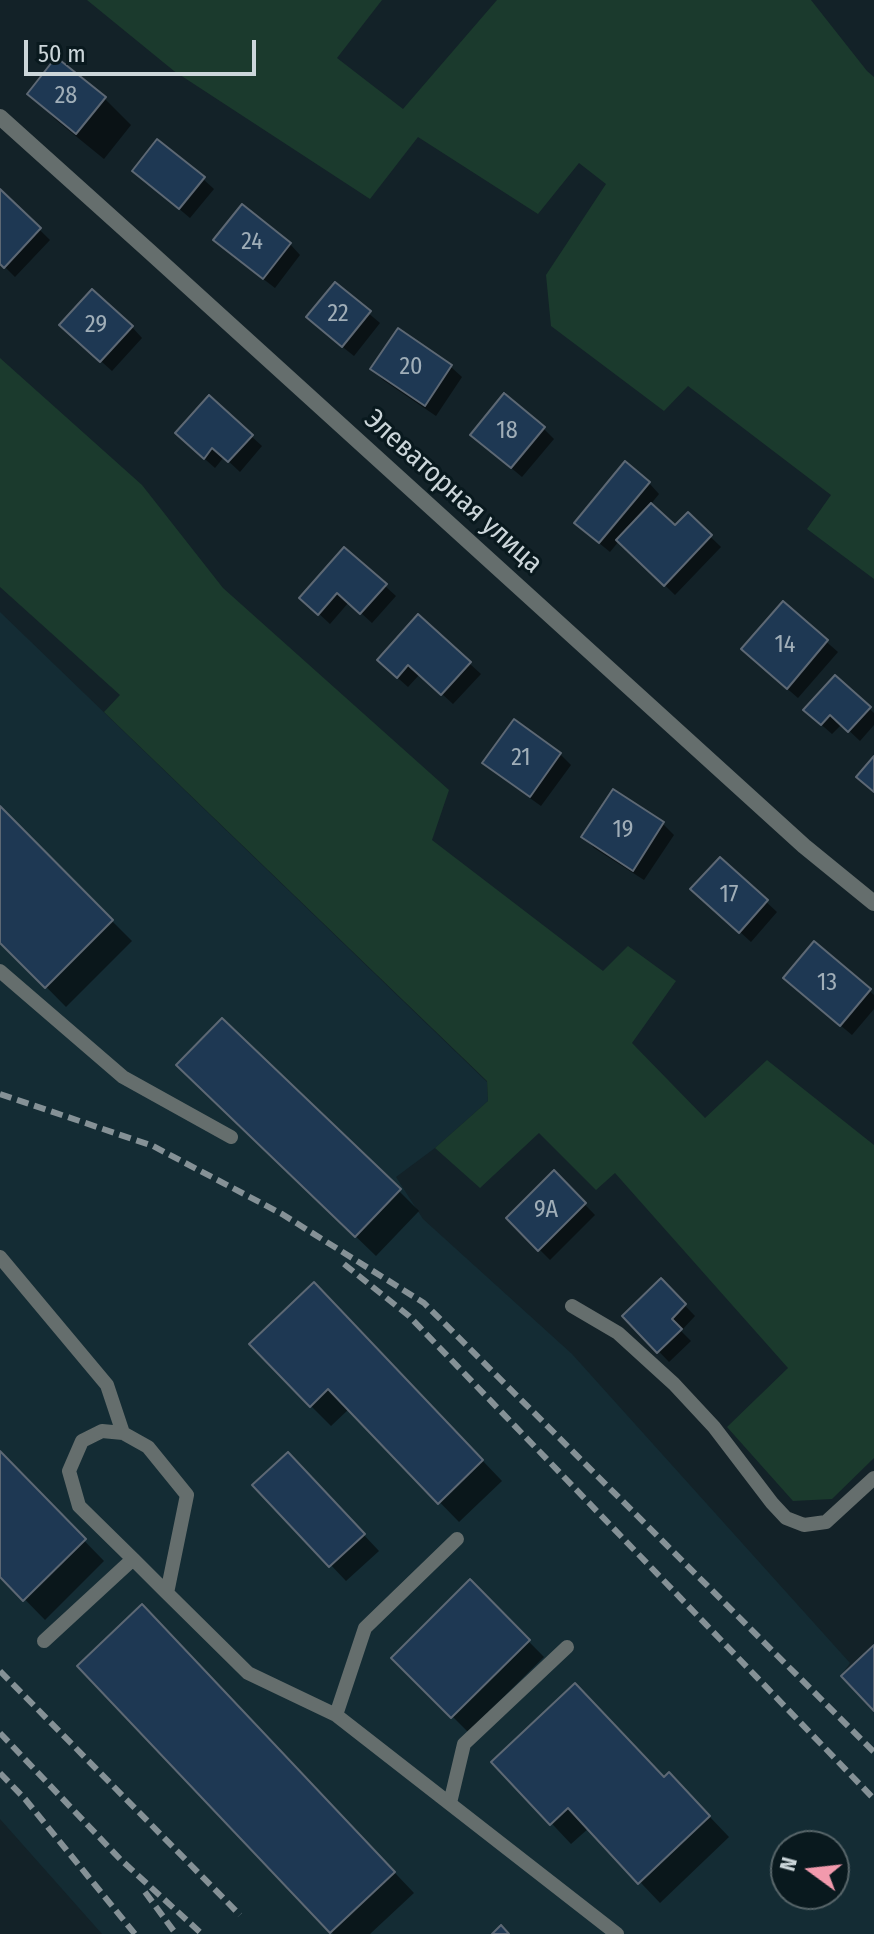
<!DOCTYPE html>
<meta charset="utf-8">
<style>
body{margin:0}
#map{position:relative;width:874px;height:1934px;overflow:hidden;background:#132228;font-family:"Fira Sans Condensed",sans-serif}
canvas{display:block}
.north{position:absolute;left:770px;top:1830px;width:80px;height:80px;box-sizing:border-box;background:#09191e;border:2px solid #576569;border-radius:50%;rotate:285deg;font-size:22px;font-weight:700;line-height:32px;text-align:center;color:#ccd6da}
.north::after{content:'';display:block;margin:auto;width:28px;height:36px;background:#f29aad;clip-path:polygon(50% 0,100% 100%,50% 72%,0 100%)}
.scale{position:absolute;left:24px;top:40px;width:232px;height:36px;box-sizing:border-box;border:4px solid #ccd6da;border-top:0;padding-left:10px;font-size:24px;line-height:28px;white-space:nowrap;color:#ccd6da;-webkit-text-stroke:6px #09191e;paint-order:stroke}
</style>
<div id="map">
<canvas width="874" height="1934"></canvas>
<div class="north">N</div>
<div class="scale">50 m</div>
</div>
<script>
const ctx = document.querySelector('canvas').getContext('2d');
ctx.lineJoin = 'round';
function paint(path, color) { ctx.fillStyle = color; ctx.fill(path, 'evenodd'); }
const toPath = rows => new Path2D(rows.map(r => 'M' + r).join(''));
function stroke(path, color, width, dash) { ctx.strokeStyle = color; ctx.lineWidth = width; ctx.lineCap = dash ? 'butt' : 'round'; ctx.setLineDash(dash || []); ctx.stroke(path); }
function drawText(font, color, halo, rows, align = 'center') {
  ctx.font = font + ' "Fira Sans Condensed",sans-serif'; ctx.lineWidth = 6; ctx.setLineDash([]); ctx.textBaseline = 'middle'; ctx.strokeStyle = halo; ctx.fillStyle = color; for (const [text, x, y, turn = 0] of rows) {
    ctx.save(); ctx.translate(x, y); ctx.rotate((+turn || 0) * Math.PI / 180); ctx.textAlign = isNaN(turn) ? turn : align; if (halo) ctx.strokeText(text, 0, 0); ctx.fillText(text, 0, 0); ctx.restore();
  }
}
paint(toPath([
 [0,612,487,1082,488,1101,435,1148,396,1177,423,1219,572,1354,850,1663,841,1676,874,1712,874,1934,102,1934,0,1819],
 [786,1846,834,1846,834,1894,786,1894]
]), '#142c34');
paint(toPath([
 [87,0,382,0,337,58,403,109,497,0,811,0,867,71,874,77,874,579,807,529,831,495,688,386,664,411,551,326,546,275,606,184,579,163,538,214,418,137,370,199,174,71],
 [0,358,142,485,223,588,449,790,432,840,603,971,628,946,676,981,632,1043,705,1118,767,1060,874,1145,874,1458,832,1499,793,1501,727,1427,788,1368,615,1173,596,1190,539,1133,480,1188,435,1148,488,1101,487,1081,104,712,120,695,0,587]
]), '#1b3a2d');
paint(toPath([
 [56,60,105,99,131,125,104,159,56,120,30,94],
 [134,171,203,179,214,189,190,218],
 [0,191,50,240,15,277,0,262],
 [216,240,290,244,300,255,275,288,227,251],
 [335,285,380,323,354,356,319,328],
 [132,327,142,338,112,371,73,336],
 [451,367,462,377,436,416,383,380,372,369],
 [543,428,554,439,522,477,484,445],
 [251,436,262,446,240,472,224,457,215,468,188,444],
 [649,483,659,494,650,505,675,528,688,515,721,547,675,595,619,541,610,552,587,533],
 [385,586,396,596,372,623,349,602,330,624,302,598],
 [783,604,838,652,798,698,754,660],
 [418,617,481,674,453,704,420,674,408,687,390,671],
 [835,677,874,713,874,725,860,741,842,724,832,734,816,720],
 [560,754,571,765,541,806,495,773,484,763],
 [614,791,663,824,674,835,644,880,594,848,584,837],
 [0,809,132,941,66,1007,0,940],
 [720,859,777,912,751,942,704,899],
 [814,944,874,995,874,1009,852,1035,796,988],
 [199,1085,399,1191,419,1211,376,1256],
 [554,1173,595,1215,550,1260,508,1218],
 [661,1281,695,1316,681,1331,691,1341,669,1362,625,1316],
 [334,1305,502,1481,459,1522,349,1409,331,1426,311,1406],
 [0,1454,104,1561,45,1620,0,1574],
 [303,1470,379,1551,346,1581,255,1485],
 [470,1582,544,1657,468,1732,394,1658],
 [162,1627,414,1893,370,1934,333,1934,80,1666],
 [494,1762,664,1779,689,1795,729,1837,660,1903,589,1828,571,1844]
]), '#0007');
const building = toPath([
 [56,57,106,97,76,134,27,94,56,57],
 [157,139,205,177,179,209,132,171,157,139],
 [0,189,41,228,4,268,0,264,0,189],
 [242,204,291,243,263,279,213,240,242,204],
 [335,282,371,311,342,347,306,317,335,282],
 [92,289,133,326,100,362,59,325,92,289],
 [398,328,452,365,425,406,370,369,398,328],
 [504,393,545,427,511,468,470,435,504,393],
 [209,395,253,435,228,462,212,448,204,459,175,433,209,395],
 [625,461,650,482,599,543,574,523,625,461],
 [651,503,675,525,688,512,712,535,664,586,616,540,651,503],
 [344,547,387,584,360,614,337,593,318,615,299,598,344,547],
 [783,601,828,640,787,689,741,649,783,601],
 [418,614,471,662,441,695,408,665,397,678,377,660,418,614],
 [835,675,871,707,848,732,830,715,821,725,803,710,835,675],
 [514,719,561,753,530,797,482,763,514,719],
 [874,756,874,792,856,777,874,756],
 [613,789,664,822,633,871,581,837,613,789],
 [0,806,113,920,45,988,0,943,0,806],
 [720,857,768,900,739,933,690,889,720,857],
 [814,941,871,989,840,1026,783,978,814,941],
 [222,1018,401,1189,355,1237,176,1065,222,1018],
 [554,1170,586,1203,538,1251,506,1218,554,1170],
 [661,1278,686,1304,672,1319,682,1329,657,1353,622,1316,661,1278],
 [314,1282,483,1460,438,1504,328,1389,310,1407,249,1344,314,1282],
 [0,1451,86,1539,23,1601,0,1577,0,1451],
 [288,1452,365,1534,329,1567,252,1485,288,1452],
 [470,1579,530,1640,451,1718,391,1658,470,1579],
 [142,1604,395,1872,330,1933,77,1666,142,1604],
 [874,1645,874,1711,841,1676,874,1645],
 [575,1683,664,1777,669,1772,710,1816,638,1884,568,1808,550,1825,491,1762,575,1683],
 [501,1925,509,1934,492,1934,501,1925]
]);
paint(building, '#1e3853');
stroke(building, '#5d6874', 2);
stroke(toPath([
 [0,971,123,1077,231,1137],
 [0,1257,107,1385,123,1433],
 [572,1306,618,1333,674,1384,714,1427,772,1503,786,1518,804,1525,826,1522,874,1478],
 [133,1559,167,1593],
 [44,1641,133,1559,79,1506,69,1471,82,1441,102,1431,123,1433,148,1447,187,1495,167,1593,248,1673,336,1715,617,1934],
 [336,1715,365,1628,457,1539],
 [450,1803,464,1744,567,1647]
]), '#656e6d', 14);
stroke(toPath([
 [0,117,149,251,804,846,874,903]
]), '#656e6d', 16);
stroke(toPath([
 [0,1094,153,1146,282,1214,424,1303,874,1752],
 [344,1264,409,1316,874,1799],
 [0,1671,240,1915],
 [0,1733,120,1859,202,1934],
 [0,1773,25,1799,135,1934],
 [145,1892,176,1934]
]), '#859196', 6, [12, 6]);
drawText('24px', '#a0aeb8', null, [
 ["28",66,96],
 ["24",252,242],
 ["22",338,314],
 ["29",96,325],
 ["20",411,367],
 ["18",507,431],
 ["14",785,645],
 ["21",521,758],
 ["19",623,830],
 ["17",729,895],
 ["13",827,983],
 ["9А",546,1210]
]);
drawText('28px', '#ccd6da', '#09191e', [
 ["Элеваторная улица",453,492,42]
]);
</script>
